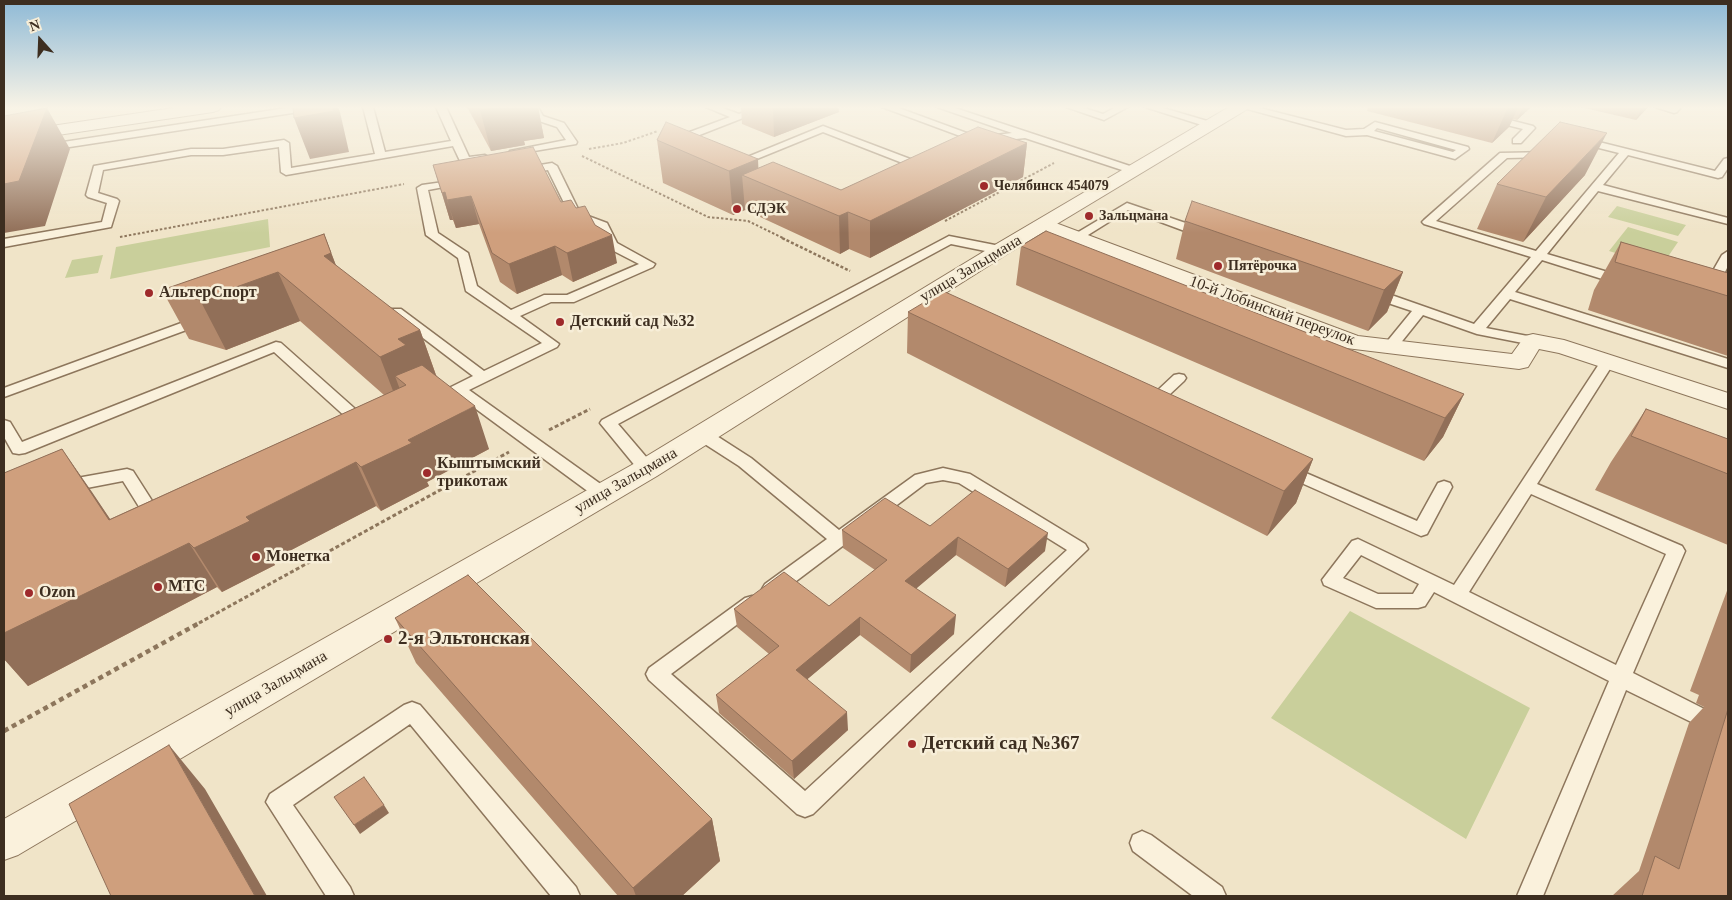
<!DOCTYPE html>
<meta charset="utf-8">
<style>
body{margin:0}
#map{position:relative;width:1732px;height:900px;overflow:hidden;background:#f0e4c8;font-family:"Times New Roman",serif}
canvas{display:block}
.frame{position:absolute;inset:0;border:5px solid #3d2e20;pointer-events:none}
.north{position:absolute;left:15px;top:15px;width:50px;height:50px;-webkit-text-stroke:4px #f7eed8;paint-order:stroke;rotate:340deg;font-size:14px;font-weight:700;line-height:20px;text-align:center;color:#3d2e20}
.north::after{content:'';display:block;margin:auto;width:18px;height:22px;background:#3d2e20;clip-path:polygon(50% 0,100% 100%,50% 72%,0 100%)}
</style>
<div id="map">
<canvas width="1732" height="900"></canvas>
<div class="frame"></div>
<div class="north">N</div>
</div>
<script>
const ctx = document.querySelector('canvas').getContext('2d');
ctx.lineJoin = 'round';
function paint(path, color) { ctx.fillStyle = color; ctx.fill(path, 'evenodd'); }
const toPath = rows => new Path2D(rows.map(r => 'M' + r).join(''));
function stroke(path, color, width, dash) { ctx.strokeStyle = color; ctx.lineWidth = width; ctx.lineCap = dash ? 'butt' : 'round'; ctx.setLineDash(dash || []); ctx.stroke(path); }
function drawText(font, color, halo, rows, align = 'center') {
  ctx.font = font + ' "Times New Roman",serif'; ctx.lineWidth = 5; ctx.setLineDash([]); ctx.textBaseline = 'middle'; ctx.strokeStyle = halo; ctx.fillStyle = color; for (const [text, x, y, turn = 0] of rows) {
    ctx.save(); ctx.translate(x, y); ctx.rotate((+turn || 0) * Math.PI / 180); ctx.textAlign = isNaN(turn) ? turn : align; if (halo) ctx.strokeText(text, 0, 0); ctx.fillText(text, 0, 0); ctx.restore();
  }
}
paint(toPath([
 [1617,206,1686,225,1678,236,1608,217],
 [268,219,270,247,110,279,116,247],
 [1628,227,1678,242,1661,267,1609,251],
 [103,255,98,273,65,278,72,260],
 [1350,611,1530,708,1466,839,1271,718]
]), '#c9cf9b');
const service = toPath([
 [293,107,317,107,312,110,4,157,4,151,293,107],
 [363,107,373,107,385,152,451,141,436,107,446,107,469,157,485,155,490,158,485,161,461,163,453,146,286,175,281,172,279,147,223,155,191,155,103,170,98,193,117,199,119,201,111,227,4,247,4,239,102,222,107,203,88,197,86,195,94,166,191,149,223,149,284,140,289,143,291,168,375,154,363,107],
 [528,107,538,107,543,116,564,123,577,142,576,144,510,155,509,153,510,151,566,140,557,127,536,120,528,107],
 [706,107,720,107,739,114,757,107,771,107,679,143,671,143,671,139,730,117,706,107],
 [882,107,896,107,983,139,988,136,1012,133,937,107,952,107,1136,168,1137,170,1136,172,1128,172,1025,138,988,142,984,140,979,143,882,107],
 [1066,107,1081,107,1103,114,1116,107,1128,107,1104,120,1066,107],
 [1145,107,1160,107,1214,123,1216,125,1211,128,1208,127,1145,107],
 [1240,107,1256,107,1346,130,1364,129,1375,122,1468,147,1469,149,1455,159,1367,135,1346,136,1240,107],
 [1377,128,1456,150,1453,152,1374,131,1377,128],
 [1655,107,1681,107,1677,112,1674,113,1655,107],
 [1490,115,1533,126,1535,128,1521,143,1513,143,1513,139,1523,129,1487,120,1485,118,1490,115],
 [823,126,926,165,927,167,926,169,918,169,823,132,737,167,733,168,728,165,823,126],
 [1579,137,1715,171,1724,159,1728,158,1728,168,1722,177,1718,178,1628,155,1603,185,1728,218,1728,224,1598,191,1547,254,1628,278,1629,281,1628,284,1618,284,1542,260,1515,292,1728,359,1728,368,1510,299,1486,328,1538,338,1540,341,1538,344,1533,345,1477,334,1423,315,1395,350,1385,350,1383,347,1385,344,1412,311,1367,296,1365,293,1367,290,1377,290,1474,324,1531,257,1424,224,1422,222,1424,220,1500,153,1552,152,1553,154,1552,156,1548,157,1507,158,1436,221,1536,251,1619,153,1575,142,1574,140,1579,137],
 [552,163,557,166,580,213,607,223,617,243,655,264,653,267,574,302,551,302,520,316,559,344,557,347,469,390,609,490,612,494,609,498,603,500,597,498,457,395,441,403,431,403,428,400,431,397,473,376,389,312,391,309,401,309,484,371,542,343,466,291,458,258,426,235,417,188,422,185,465,179,466,181,465,183,428,190,438,233,468,253,477,286,511,310,544,295,567,295,639,264,608,248,598,227,571,217,548,170,522,174,517,171,522,168,552,163],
 [1127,203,1209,231,1211,234,1205,238,1201,237,1128,210,1080,240,1072,240,1070,237,1127,203],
 [949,236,1000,246,1006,250,1000,254,951,244,618,424,653,465,655,469,653,473,647,474,641,473,600,423,602,420,949,236],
 [1728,251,1728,266,1716,290,1714,293,1704,293,1702,290,1722,255,1728,251],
 [203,315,210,319,208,322,4,397,4,388,203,315],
 [276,342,281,343,371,423,373,426,371,429,359,429,274,352,25,453,19,454,13,453,4,437,4,420,10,422,22,442,276,342],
 [1608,357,1613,358,1615,361,1537,484,1682,546,1685,551,1633,673,1728,721,1728,740,1626,690,1543,896,1517,896,1609,681,1434,592,1425,606,1418,608,1376,608,1324,585,1322,580,1352,541,1358,539,1454,585,1601,361,1603,358,1608,357],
 [1531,494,1666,554,1616,665,1469,592,1531,494],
 [1361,555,1419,584,1413,594,1378,594,1343,578,1361,555],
 [1179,374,1184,375,1186,378,1184,381,1153,410,1143,410,1140,407,1143,404,1174,375,1179,374],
 [703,430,709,431,751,458,839,530,915,475,943,468,970,474,1085,544,1088,549,813,814,805,817,797,814,649,680,646,674,649,668,745,598,752,596,759,598,762,603,759,608,671,674,805,791,1067,550,959,483,943,480,926,483,779,594,772,596,765,594,762,589,765,584,827,539,739,466,697,439,695,435,697,431,703,430],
 [1285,464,1417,521,1438,483,1444,481,1450,483,1452,487,1427,534,1421,536,1279,473,1277,469,1279,465,1285,464],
 [127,469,133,471,163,518,166,522,163,526,157,528,151,526,123,481,66,492,60,490,58,486,60,482,66,480,127,469],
 [412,702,420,705,576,887,580,896,551,896,410,724,293,805,350,887,354,896,326,896,266,802,270,794,404,705,412,702],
 [1142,831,1151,835,1222,887,1226,896,1193,896,1133,851,1130,843,1133,835,1142,831]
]);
const minor = toPath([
 [180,107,221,107,219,110,213,112,4,143,4,133,180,107],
 [1045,219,1358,336,1512,354,1525,336,1533,334,1564,340,1728,393,1728,409,1559,353,1539,349,1528,367,1519,369,1346,348,1038,229,1035,225,1038,221,1045,219]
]);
const tertiary = toPath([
 [1229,107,1248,107,1246,110,1007,254,657,476,18,855,4,860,4,819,637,462,993,246,1229,107]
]);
stroke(service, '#8d765c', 3);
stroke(minor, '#8d765c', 2);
stroke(tertiary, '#8d765c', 2);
stroke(toPath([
 [589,149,623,143,658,131],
 [582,156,708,217,748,221,785,239],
 [945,221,1054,163],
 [120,237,404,184]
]), '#8d765c', 2, [2.5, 2]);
stroke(toPath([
 [782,238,850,271]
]), '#8d765c', 2.5, [3, 2]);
stroke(toPath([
 [549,430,590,409],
 [199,623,509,452]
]), '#8d765c', 3, [4, 2.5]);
stroke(toPath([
 [4,731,201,622]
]), '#8d765c', 4.5, [5, 4]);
paint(service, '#faf1dc');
paint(minor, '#faf1dc');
paint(tertiary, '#faf1dc');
paint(toPath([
 [467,107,538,107,544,138,524,141,525,145,491,151],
 [741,107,838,107,839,112,774,137,742,124],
 [1368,107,1531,107,1517,120,1513,119,1509,127,1492,143,1367,111],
 [1580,107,1648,107,1636,120],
 [657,140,758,168,841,190,1027,143,1023,177,870,258,849,249,840,254,745,210,733,215,663,183],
 [433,165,561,202,576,208,595,225,617,263,573,282,562,275,517,294,500,282,479,224,456,228,453,220,450,220],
 [1585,175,1523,242,1477,229,1497,184],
 [1185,221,1403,272,1387,312,1368,331,1176,259],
 [324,234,336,266,420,330,436,375,489,449,427,482,429,486,381,511,376,506,272,560,275,565,222,592,217,587,28,686,4,659,4,473,62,449,110,519,384,395,300,321,226,350,189,339,162,290],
 [1621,242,1728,273,1728,356,1588,310,1594,290],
 [1021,246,1464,394,1443,437,1424,461,1016,285],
 [908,312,1313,459,1296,503,1267,536,907,353],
 [1646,409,1728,439,1728,545,1595,490,1611,462],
 [930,526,1045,551,1005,587,956,555,916,588,954,634,910,673,860,635,807,679,848,730,794,779,719,713,716,695,769,654,737,627,734,609,829,606,875,570,843,548,842,530],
 [1728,588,1728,896,1612,896,1639,871,1689,723,1704,707,1696,703,1699,695,1690,691],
 [395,618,712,819,720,861,682,896,618,896,416,663]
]), '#b2896c');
paint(toPath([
 [333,107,338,107,340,112,349,152,310,159,294,118],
 [499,107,538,107,544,138,524,141,525,145,491,151,480,110],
 [773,107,838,107,839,112,774,137],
 [1508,107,1518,107,1509,127,1492,143],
 [1523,107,1531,107,1517,120],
 [1642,107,1648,107,1636,120],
 [47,108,70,149,45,226,4,233,4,184],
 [1607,133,1585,175,1523,242,1546,197],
 [1027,143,1023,177,870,258,870,221],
 [758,159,759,182,742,175,745,210,733,215,729,171],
 [445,192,453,220,450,220,442,193],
 [471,196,479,224,456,228,447,200],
 [848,212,849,249,840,254,839,216],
 [324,234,350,302,324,256],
 [612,235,617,263,573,282,567,253],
 [555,246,562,275,517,294,509,264],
 [278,272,300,321,226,350,200,300],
 [1403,272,1387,312,1368,331,1384,290],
 [420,330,438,381,406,385,395,376,406,406,400,409,380,357,398,339],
 [1464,394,1443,437,1424,461,1445,418],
 [475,406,489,449,427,482,429,486,381,511,361,467,408,440],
 [62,449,92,492,140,564,109,520],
 [1313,459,1296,503,1267,536,1284,491],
 [356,462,376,506,272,560,275,565,222,592,194,548,246,517],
 [1048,533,1045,551,1005,587,1008,569],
 [958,537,956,555,904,599,905,581],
 [189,543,217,587,28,686,4,659,4,633],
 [956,615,954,634,910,673,911,655],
 [860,617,860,635,797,688,796,670],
 [847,712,848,730,794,779,792,761],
 [169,745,205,789,267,896,255,896],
 [384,805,389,813,360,834,354,825],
 [712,819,720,861,682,896,636,896,633,888]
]), '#916f58');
const building = toPath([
 [293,107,333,107,334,111,294,118,293,107],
 [478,107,499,107,480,110,478,107],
 [47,108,19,181,4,184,4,116,47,108],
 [666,122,758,159,729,171,657,140,666,122],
 [1560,122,1607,133,1546,197,1497,184,1560,122],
 [978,127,1027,143,870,221,848,212,839,216,742,175,773,162,841,190,978,127],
 [533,147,561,202,571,200,576,208,585,206,595,225,612,235,567,253,555,246,509,264,492,253,471,196,447,200,445,192,442,193,433,165,533,147],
 [1192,201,1403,272,1384,290,1185,221,1192,201],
 [1046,231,1464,394,1445,418,1021,246,1046,231],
 [324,234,331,253,324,256,420,330,398,339,406,345,380,357,278,272,200,300,162,290,324,234],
 [1621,242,1728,273,1728,296,1615,262,1621,242],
 [943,291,1313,459,1284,491,908,312,943,291],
 [422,365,475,406,408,440,412,443,361,467,356,462,246,517,250,521,194,548,189,543,4,633,4,473,62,449,109,520,406,385,395,376,422,365],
 [1646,409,1728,439,1728,474,1631,436,1646,409],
 [975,490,1048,533,1008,569,958,537,905,581,956,615,911,655,860,617,796,670,847,712,792,761,716,695,779,646,734,609,784,572,829,606,887,560,842,530,885,498,930,526,975,490],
 [468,575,712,819,633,888,395,618,468,575],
 [1728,709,1728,896,1642,896,1655,856,1679,869,1728,709],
 [169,745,255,896,111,896,69,804,169,745],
 [364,777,384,805,354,825,334,797,364,777]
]);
paint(building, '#cf9f7d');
stroke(building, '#916f58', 1);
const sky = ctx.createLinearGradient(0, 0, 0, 233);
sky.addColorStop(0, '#8fbad6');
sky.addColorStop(0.46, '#f8f3e6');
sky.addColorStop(1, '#f8f3e600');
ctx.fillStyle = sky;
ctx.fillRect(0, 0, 1732, 233);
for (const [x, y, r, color] of [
 [984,186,5,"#9e2a2b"],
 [737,209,5,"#9e2a2b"],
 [1089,216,5,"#9e2a2b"],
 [1218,266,5,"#9e2a2b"],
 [149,293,5,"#9e2a2b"],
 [560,322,5,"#9e2a2b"],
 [427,473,5,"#9e2a2b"],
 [256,557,5,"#9e2a2b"],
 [158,587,5,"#9e2a2b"],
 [29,593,5,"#9e2a2b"],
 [388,639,5,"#9e2a2b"],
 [912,744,5,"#9e2a2b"]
]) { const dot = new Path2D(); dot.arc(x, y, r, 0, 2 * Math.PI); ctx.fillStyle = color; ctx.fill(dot); stroke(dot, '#f7eed8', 2); }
drawText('bold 14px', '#3d2e20', '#f7eed8', [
 ["Челябинск 454079",994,186],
 ["СДЭК",747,209],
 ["Зальцмана",1099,216],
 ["Пятёрочка",1228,266]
], 'left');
drawText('16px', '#3d2e20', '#f7eed8', [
 ["улица Зальцмана",971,269,-31],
 ["10-й Лобинский переулок",1272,311,20],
 ["улица Зальцмана",626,481,-30],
 ["улица Зальцмана",276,684,-30]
]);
drawText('bold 16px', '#3d2e20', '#f7eed8', [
 ["АльтерСпорт",159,293],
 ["Детский сад №32",570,322],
 ["Кыштымский",437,464],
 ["трикотаж",437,482],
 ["Монетка",266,557],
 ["МТС",168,587],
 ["Ozon",39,593]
], 'left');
drawText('bold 19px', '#3d2e20', '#f7eed8', [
 ["2-я Эльтонская",398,639],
 ["Детский сад №367",922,744]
], 'left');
</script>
